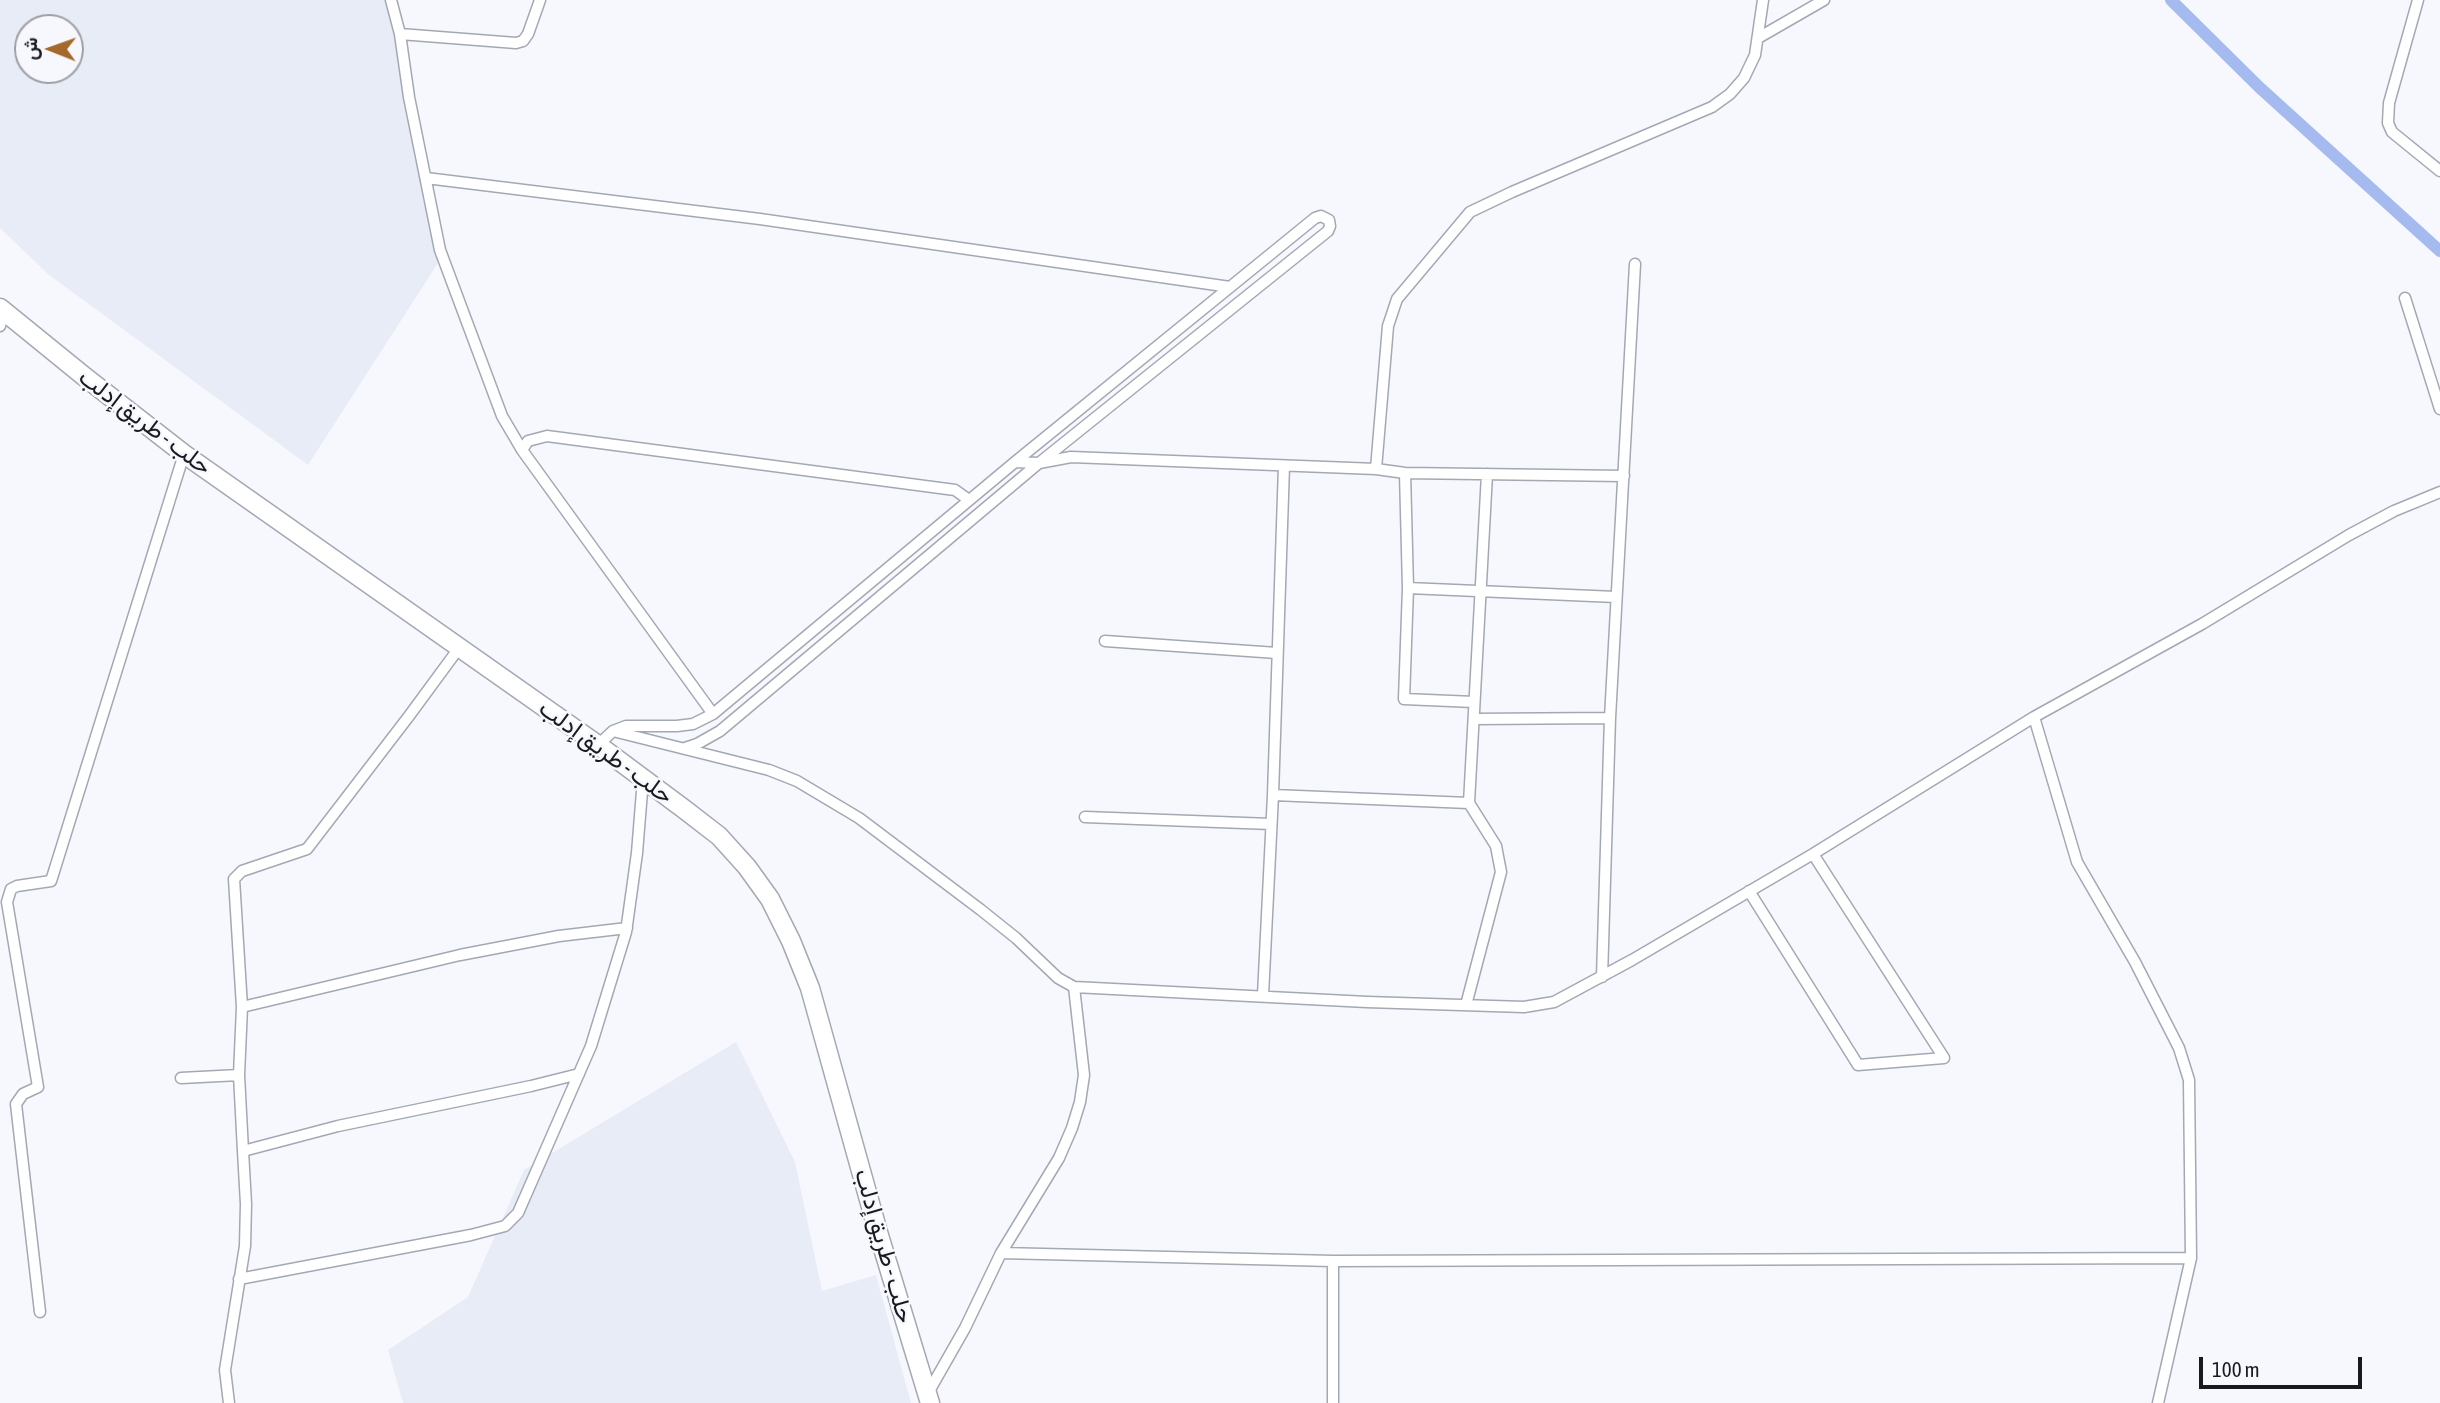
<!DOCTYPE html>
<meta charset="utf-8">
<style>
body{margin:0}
#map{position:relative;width:2440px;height:1403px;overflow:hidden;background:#f6f8fd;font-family:"Asap Condensed",Vazirmatn,sans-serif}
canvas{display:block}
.north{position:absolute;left:14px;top:14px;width:70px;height:70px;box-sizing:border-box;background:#f6f8fd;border:2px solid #9d9fa4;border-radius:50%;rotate:271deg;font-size:19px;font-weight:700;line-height:28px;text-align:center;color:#181a1e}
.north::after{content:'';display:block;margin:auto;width:24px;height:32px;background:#a5692b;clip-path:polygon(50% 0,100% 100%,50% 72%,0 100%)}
.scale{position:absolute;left:2199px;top:1357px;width:163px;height:32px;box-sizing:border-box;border:4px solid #181a1e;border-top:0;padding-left:9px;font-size:21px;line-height:24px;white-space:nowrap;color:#181a1e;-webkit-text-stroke:5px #f6f8fd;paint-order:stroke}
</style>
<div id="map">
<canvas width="2440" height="1403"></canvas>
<div class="north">ش</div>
<div class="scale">100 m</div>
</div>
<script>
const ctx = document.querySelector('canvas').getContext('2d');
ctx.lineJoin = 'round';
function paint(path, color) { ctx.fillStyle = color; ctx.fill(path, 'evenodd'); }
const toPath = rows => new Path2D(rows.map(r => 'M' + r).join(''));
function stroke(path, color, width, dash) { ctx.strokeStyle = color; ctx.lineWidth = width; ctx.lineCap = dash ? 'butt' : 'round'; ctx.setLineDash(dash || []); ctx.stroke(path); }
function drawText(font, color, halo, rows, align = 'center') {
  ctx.font = font + ' "Asap Condensed",Vazirmatn,sans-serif'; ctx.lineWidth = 5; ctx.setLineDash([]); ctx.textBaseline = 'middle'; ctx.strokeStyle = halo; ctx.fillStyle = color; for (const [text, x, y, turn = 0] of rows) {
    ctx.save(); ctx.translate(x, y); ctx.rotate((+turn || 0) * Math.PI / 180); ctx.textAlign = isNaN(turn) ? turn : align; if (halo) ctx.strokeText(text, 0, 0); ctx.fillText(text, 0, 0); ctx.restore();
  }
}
paint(toPath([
 [0,0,388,0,438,263,308,465,48,274,0,228],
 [28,28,70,28,70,70,28,70],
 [736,1042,795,1162,822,1291,876,1275,911,1403,403,1403,388,1350,468,1297,524,1170]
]), '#e7ecf7');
stroke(toPath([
 [2171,0,2259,87,2440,251]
]), '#a5baef', 12);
const street = toPath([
 [391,0,400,34,409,97,440,250,502,416,522,450,713,714],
 [2418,0,2389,103,2388,123,2392,132,2440,171],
 [400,34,516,43,523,41,528,34,540,0],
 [1758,38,1824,0],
 [426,178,760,219,1230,287],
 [2405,298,2440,409],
 [0,326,4,311],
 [522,450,528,441,547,436,955,490,969,500],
 [1015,462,1039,463,1071,457,1376,469,1405,473,1624,476],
 [1376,469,1388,326,1397,299,1470,212,1512,192,1712,107,1730,94,1744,78,1755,55,1763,0],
 [1405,473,1408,588,1404,699,1474,702],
 [1408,588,1616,597],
 [1105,641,1277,653],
 [2034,717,2077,862,2135,962,2179,1048,2189,1080,2191,1258,2158,1403],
 [1474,719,1610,718],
 [613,731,626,726,677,726,693,724,713,714,1015,462,1315,218,1321,216,1329,220,1330,226,1328,231,1039,463,720,731,697,744,685,748],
 [598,745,613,731,769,770,797,781,859,818,981,910,1016,938,1058,978,1074,987,1084,1075,1080,1102,1072,1128,1059,1158,1001,1253,965,1328,928,1393],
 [1273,795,1469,803],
 [1085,817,1271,824],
 [1749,891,1858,1065,1944,1058,1813,854],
 [1602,977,1610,718,1635,264],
 [1074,987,1367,1002,1524,1007,1554,1002,1632,960,1813,854,2034,717,2202,624,2349,535,2394,511,2440,492],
 [1263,995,1273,795,1284,466],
 [1466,1005,1501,872,1496,846,1469,803,1487,474],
 [242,1007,460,955,559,936,627,928],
 [181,1078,239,1075],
 [243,1151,239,1075,242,1007,234,879,242,871,307,849,409,716,459,648],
 [1001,1253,1333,1261,2191,1258],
 [1333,1261,1333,1403],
 [239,1279,471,1235,505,1226,518,1213,591,1046,626,932,637,853,643,779],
 [40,1312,16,1104,23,1094,38,1087,7,902,11,889,17,886,51,881,184,454],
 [229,1403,225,1370,245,1246,246,1204,243,1151,338,1126,531,1086,579,1074]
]);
const highway = toPath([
 [0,308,85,377,184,454,598,745,684,809,719,836,747,867,770,899,791,941,810,988,878,1232,930,1403]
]);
stroke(street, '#a3a8b3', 13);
stroke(highway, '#a3a8b3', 21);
stroke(street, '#fff', 10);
stroke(highway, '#fff', 18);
drawText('24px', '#181a1e', '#f6f8fd', [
 ["حلب - طريق إدلب",145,422,37],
 ["حلب - طريق إدلب",606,752,36],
 ["حلب - طريق إدلب",884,1246,74]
]);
</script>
